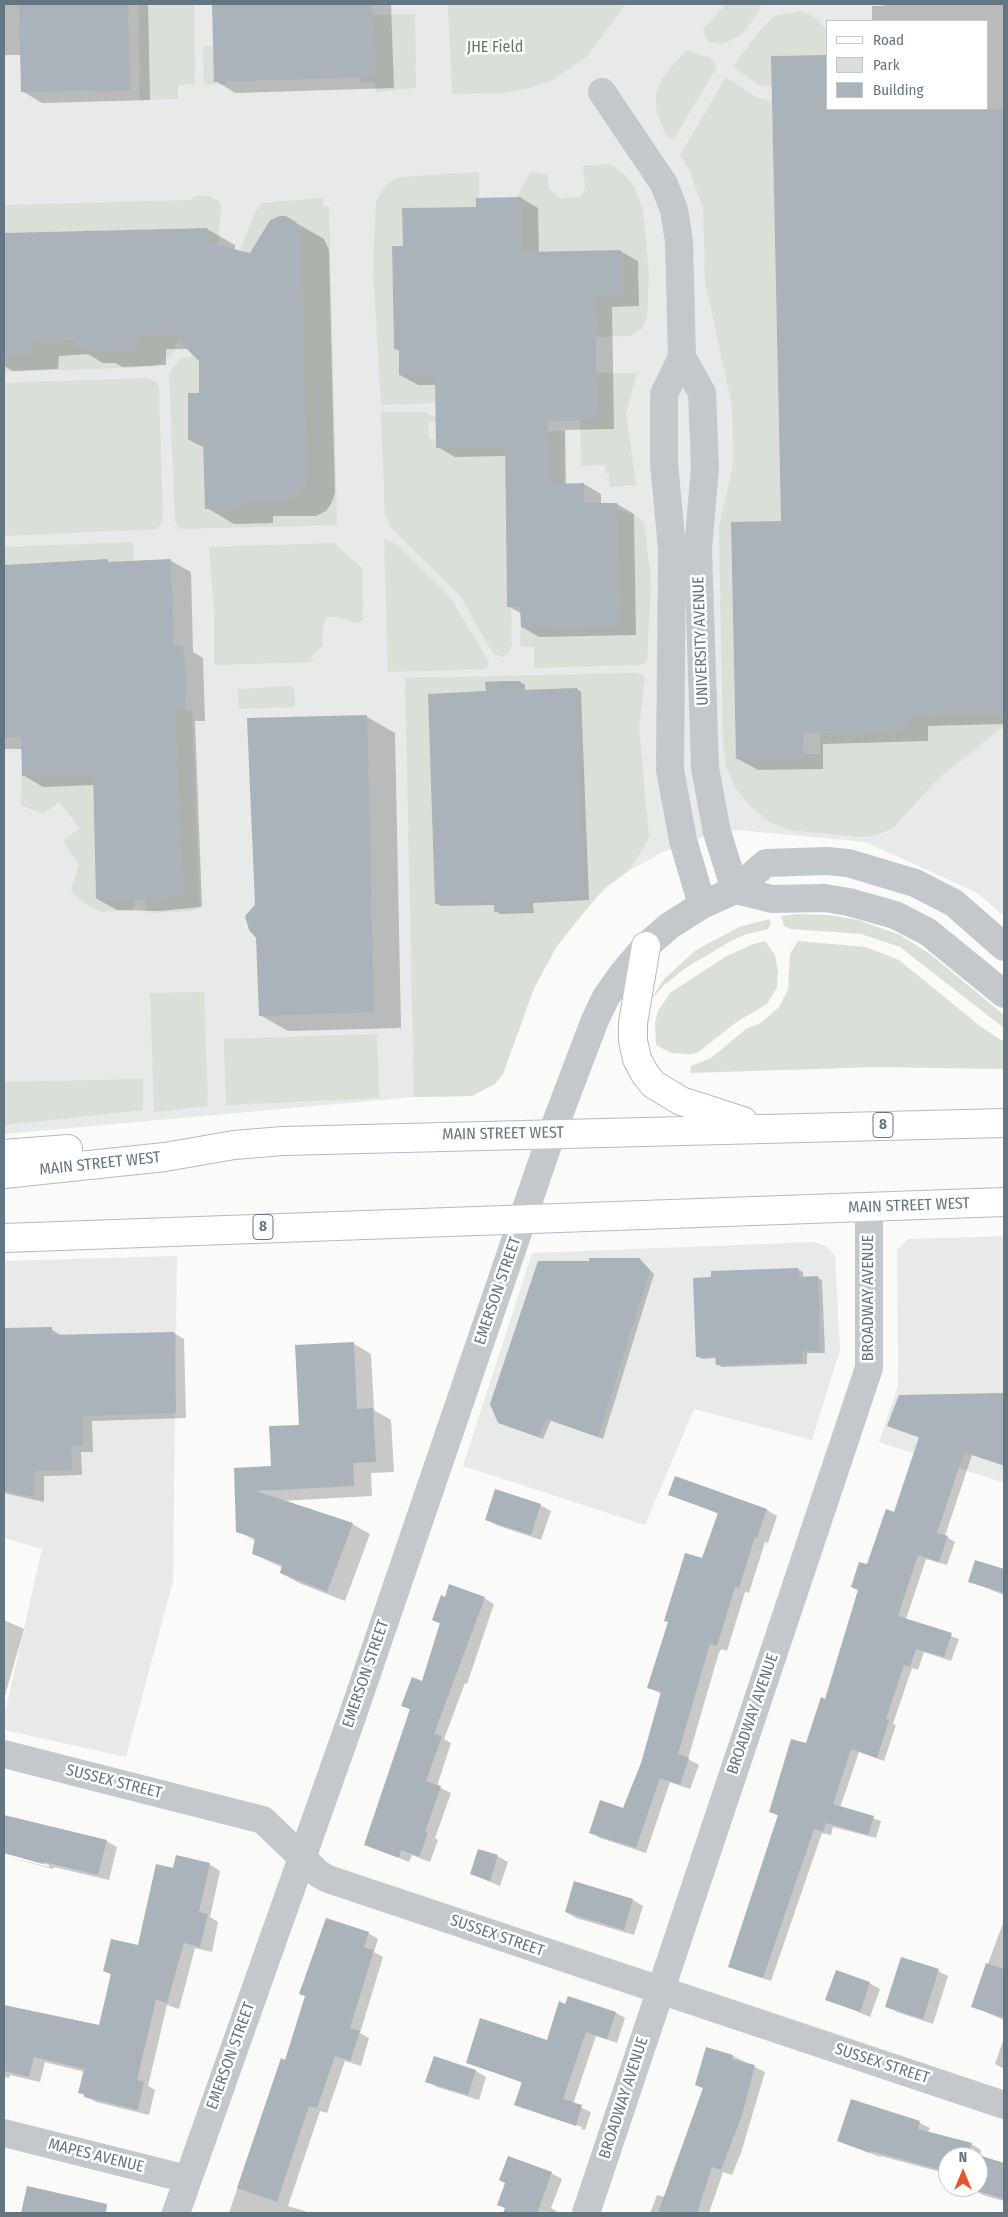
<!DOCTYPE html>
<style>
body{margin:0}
#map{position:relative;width:1008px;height:2217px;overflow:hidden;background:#fafaf8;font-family:"Fira Sans Condensed",sans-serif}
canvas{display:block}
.frame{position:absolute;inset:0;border:5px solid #657683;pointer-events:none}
.legend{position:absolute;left:826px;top:20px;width:162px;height:90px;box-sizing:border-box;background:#fff;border:1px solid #c1c8cd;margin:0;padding:6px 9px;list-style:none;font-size:15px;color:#657683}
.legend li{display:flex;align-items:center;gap:10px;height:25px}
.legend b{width:25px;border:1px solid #c1c8cd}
.north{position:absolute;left:938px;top:2147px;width:50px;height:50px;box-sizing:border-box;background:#fff;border:1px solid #c1c8cd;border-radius:50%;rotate:0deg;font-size:14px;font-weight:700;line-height:20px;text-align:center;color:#657683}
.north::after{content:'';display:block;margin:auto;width:18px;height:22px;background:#e4572e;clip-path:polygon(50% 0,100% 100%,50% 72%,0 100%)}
</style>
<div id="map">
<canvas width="1008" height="2217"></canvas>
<div class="frame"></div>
<ul class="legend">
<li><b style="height:6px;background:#fff"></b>Road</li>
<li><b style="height:14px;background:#dadfd7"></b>Park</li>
<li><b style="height:14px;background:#aab3b9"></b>Building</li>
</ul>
<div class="north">N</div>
</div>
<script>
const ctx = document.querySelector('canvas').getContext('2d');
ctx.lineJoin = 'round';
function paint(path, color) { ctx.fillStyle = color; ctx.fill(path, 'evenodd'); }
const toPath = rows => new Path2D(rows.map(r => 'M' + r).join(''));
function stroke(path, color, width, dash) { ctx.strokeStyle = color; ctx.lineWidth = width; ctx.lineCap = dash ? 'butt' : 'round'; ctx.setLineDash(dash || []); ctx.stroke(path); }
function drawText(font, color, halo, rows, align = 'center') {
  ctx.font = font + ' "Fira Sans Condensed",sans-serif'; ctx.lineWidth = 5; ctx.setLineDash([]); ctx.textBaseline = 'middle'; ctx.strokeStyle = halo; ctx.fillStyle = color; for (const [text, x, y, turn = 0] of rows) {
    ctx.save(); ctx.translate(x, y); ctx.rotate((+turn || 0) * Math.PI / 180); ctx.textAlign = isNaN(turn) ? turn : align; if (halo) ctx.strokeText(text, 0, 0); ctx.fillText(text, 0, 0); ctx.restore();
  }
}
paint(toPath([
 [4,4,1004,4,1004,916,976,892,865,842,737,830,700,838,661,853,627,872,605,888,576,921,557,946,534,988,503,1074,495,1084,472,1096,414,1097,4,1134],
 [827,21,987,21,987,109,827,109],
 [1004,1236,1004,1483,879,1442,898,1386,897,1250,908,1239],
 [814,1242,826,1246,835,1255,840,1350,812,1440,694,1409,645,1525,463,1466,532,1253],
 [177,1256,173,1581,126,1757,4,1730,4,1717,42,1549,4,1538,4,1261]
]), '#e8e9e9');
paint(toPath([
 [138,4,194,4,195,84,178,85,178,99,140,100],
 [448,4,626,4,587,56,553,80,529,88,505,93,452,94],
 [726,4,761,4,757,15,741,35,723,44,708,42,703,30],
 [799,11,811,15,827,29,827,55,772,56,772,87,759,85,733,67,759,31,774,16],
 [415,14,416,88,376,92,375,82,360,83,360,77,374,77,372,15],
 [203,46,213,46,227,84,204,85],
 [686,50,710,58,717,67,675,137,670,139,665,133,656,109,656,93,663,77],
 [726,77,757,98,772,101,781,521,731,522,736,759,803,758,803,754,820,754,820,733,908,730,908,715,1004,713,1004,726,938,779,892,829,872,836,858,837,790,830,768,821,751,807,735,788,727,768,723,748,719,527,733,465,732,406,705,281,703,209,689,169,680,155],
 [610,164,624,174,634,186,643,210,649,275,647,319,641,330,630,336,596,337,595,309,590,297,622,297,621,250,522,252,521,197,517,197,530,172,547,174,550,190,561,199,582,196,585,187,583,166],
 [479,172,479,197,476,198,476,207,402,208,403,246,392,246,394,349,399,349,399,375,435,375,436,403,381,405,373,270,376,202,382,190,392,181,400,177],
 [195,196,208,196,219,201,221,206,218,244,209,244,207,228,4,233,4,205,191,200],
 [323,198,323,206,329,206,337,525,180,529,175,521,169,376,171,370,182,357,190,357,193,354,199,358,199,393,188,393,188,440,203,440,206,509,245,508,245,501,287,501,298,495,305,486,307,476,300,228,296,222,286,216,275,218,269,220,249,255,240,250,256,210,262,203],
 [171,333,180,341,175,345,176,350,161,363,150,367,4,372,4,355,30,354,31,340,74,339,74,348,90,347,96,352,138,349,138,334],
 [596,373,637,373,626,413,636,485,610,487,609,473,605,473,605,465,581,466,580,420,597,419],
 [147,378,156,382,159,386,163,520,158,529,4,536,4,383],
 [381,412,427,412,429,415,436,415,436,422,428,423,429,439,436,439,437,448,548,446,548,431,565,431,564,484,505,485,507,606,511,607,512,644,509,653,503,657,493,654,461,597,390,527,387,516,385,516],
 [617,509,634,514,644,522,651,580,647,662,639,665,534,668,534,647,520,646,521,627,619,626],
 [384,539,398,545,450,597,483,652,489,664,486,669,388,672],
 [133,542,134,561,64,561,64,563,4,565,4,547],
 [334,543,362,568,363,620,356,623,338,617,327,617,323,624,322,646,311,657,314,662,214,665,214,610,209,547],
 [637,673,645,676,639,729,649,837,641,852,627,872,605,888,590,905,557,946,534,988,503,1074,495,1084,472,1096,414,1097,405,678],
 [294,686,295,707,239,709,238,689],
 [175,710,192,710,200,905,193,911,149,913,146,911,145,900,182,896],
 [93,773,96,899,134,900,135,907,130,910,102,912,92,908,78,898,71,889,79,865,63,841,80,828,59,802,44,813,21,806,22,776],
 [796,914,829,915,858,920,900,935,930,954,1004,1015,1004,1028,900,947,861,934,791,929,784,926,781,916],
 [770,919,771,924,768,929,747,934,731,941,687,967,663,986,649,1002,665,978,696,950,739,927],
 [765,941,775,955,778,971,777,987,767,1004,738,1021,697,1053,690,1054,671,1053,656,1045,655,1022,658,1011,670,993,725,957,753,944],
 [798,941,866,947,899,960,980,1026,1004,1042,1004,1069,877,1067,690,1073,691,1066,711,1058,746,1029,761,1023,779,1007,788,990,790,954],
 [204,992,208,1106,154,1112,150,993],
 [377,1034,379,1098,226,1105,224,1039],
 [143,1079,143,1110,4,1125,4,1082]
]), '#dadfd7');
paint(toPath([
 [4,4,148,4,150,100,42,103,22,91,21,55,4,55],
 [214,4,391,4,394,88,235,93,216,81],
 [884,4,1004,4,1004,724,928,726,928,741,823,744,823,769,758,770,738,759,783,522,827,109,987,109,987,21,872,21,872,6,884,6],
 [521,198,538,208,539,253,620,251,638,261,639,306,612,307,614,429,565,430,566,485,584,484,601,494,601,504,617,504,634,514,636,635,539,637,522,627,522,614,508,606,506,456,455,457,438,447,436,385,418,385,400,375,400,351,395,349,404,247,478,208],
 [291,220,324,239,329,250,335,492,332,502,326,511,316,516,273,516,273,523,234,524,207,508,205,448,189,440,201,394,200,360,189,349,166,349,166,365,123,367,115,363,103,363,88,354,59,356,58,369,13,371,4,366,4,234,207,229,235,245,235,251,250,254],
 [171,561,191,572,193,652,203,658,205,721,195,721,202,907,159,911,117,910,97,899,94,785,43,787,23,775,22,749,4,749,4,567,66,564,65,562],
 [520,682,525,685,525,691,577,689,581,692,589,900,533,903,534,913,500,914,496,911,495,905,441,906,436,903,487,692],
 [367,717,395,733,401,1028,288,1031,260,1015,256,905],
 [639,1259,654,1274,603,1439,551,1420,543,1439,499,1422,590,1262],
 [798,1269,803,1272,803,1278,818,1278,822,1280,825,1353,807,1353,807,1364,722,1367,717,1364,717,1358,702,1359,697,1356,712,1272],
 [4,1329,51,1329,62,1336,174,1333,184,1339,186,1418,92,1421,93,1452,81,1452,82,1475,44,1476,44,1502,4,1493],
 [353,1343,371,1354,374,1410,391,1420,394,1472,371,1473,372,1496,281,1501,352,1524,370,1534,345,1601,299,1583,281,1573,283,1568,254,1554,256,1541,238,1531,236,1470,272,1467],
 [1004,1394,1004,1466,972,1455,945,1536,955,1542,947,1565,926,1559,906,1619,959,1639,951,1661,924,1652,918,1670,912,1668,893,1724,896,1725,884,1761,859,1752,840,1808,881,1821,876,1838,833,1827,831,1835,822,1833,771,1981,737,1970,730,1966,779,1816,771,1812,807,1745,826,1700,859,1591,852,1587,868,1566,895,1513,920,1438,888,1426,900,1396],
 [676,1478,767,1510,777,1516,768,1543,765,1542,749,1593,745,1592,727,1651,722,1649,719,1652,688,1759,699,1765,690,1789,670,1782,646,1853,600,1838,590,1832,624,1809,642,1764,661,1694,649,1687,669,1623,666,1621,703,1560,719,1514,670,1494],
 [540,1505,551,1511,541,1540,496,1525,486,1519],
 [976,1561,1004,1570,1004,1595,969,1581],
 [446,1598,484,1598,494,1604,467,1684,465,1683,444,1739,451,1743,437,1786,451,1793,435,1838,438,1840,430,1862,412,1855,409,1862,365,1844,411,1710,402,1705,422,1682,441,1624,433,1620],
 [4,1620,24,1629,4,1699],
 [4,1816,106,1841,117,1847,109,1880,54,1867,53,1869,4,1856,49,1867,49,1865,4,1853],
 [497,1856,508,1862,500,1886,471,1874],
 [209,1864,220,1871,210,1917,218,1922,212,1952,195,1948,179,2009,167,2005,148,2086,155,2090,149,2115,96,2102,85,2096,80,2092,85,2072,45,2062,40,2082,10,2075,9,2078,4,2077,4,2006,100,2027,112,1975,105,1971,139,1947,174,1869],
 [633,1900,643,1906,634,1935,576,1918,566,1912],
 [1004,1921,1004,2020,972,2006],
 [368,1933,378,1939,374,1952,383,1957,360,2033,369,2038,361,2066,345,2061,327,2113,320,2111,288,2206,311,2213,229,2213,281,2060,285,2061],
 [938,1971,948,1976,933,2024,897,2012,887,2006],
 [869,1983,880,1989,870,2017,827,1999],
 [569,1997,616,2013,625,2018,617,2043,596,2036,573,2104,591,2112,585,2130,581,2129,582,2127,524,2107,524,2109,516,2104,523,2083,467,2062,547,2042],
 [1004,2038,1004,2069,995,2064],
 [707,2049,733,2056,765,2072,741,2153,732,2175,723,2172,709,2213,650,2213,657,2195,665,2197,704,2089,697,2085],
 [434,2058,476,2071,486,2077,479,2100,437,2087,427,2081],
 [852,2101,920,2123,930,2128,928,2133,971,2144,981,2150,980,2156,1004,2164,1004,2201,983,2195,972,2189,978,2187,978,2157,948,2157,948,2174,881,2156,880,2157,838,2140],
 [551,2173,562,2179,551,2208,559,2213,505,2213,506,2209],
 [99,2207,98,2213,23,2212]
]), '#0003');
paint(toPath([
 [19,4,128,4,130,90,21,92],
 [212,4,372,4,374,77,214,82],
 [827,55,827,109,1004,109,1004,713,908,715,909,730,803,733,804,758,736,759,731,522,781,521,771,56],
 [521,197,522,252,621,250,622,297,595,297,597,420,548,421,550,484,584,483,584,503,617,503,619,626,521,627,520,607,507,607,505,447,436,448,435,375,399,375,399,349,394,349,392,246,403,246,402,208,476,207,476,198],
 [280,216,286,216,296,222,301,234,307,476,305,486,298,495,287,501,245,501,246,508,205,509,203,440,188,440,188,393,199,393,199,361,171,333,138,334,138,349,94,352,89,347,74,348,74,338,31,340,30,354,4,355,4,233,207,228,209,243,250,253,270,220],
 [108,559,108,562,171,559,174,645,183,645,186,682,185,710,175,710,182,896,138,900,96,899,93,773,22,776,21,737,5,738,4,565],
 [502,681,520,681,521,690,577,688,585,898,529,901,529,911,494,912,494,902,435,904,428,694,486,691,485,682],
 [367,715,374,1012,259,1016,256,938,249,930,245,916,255,905,247,718],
 [589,1258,639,1258,650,1270,598,1437,546,1419,538,1437,498,1423,490,1404,538,1261,589,1261],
 [798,1268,799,1277,818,1276,820,1351,802,1351,802,1362,716,1365,715,1356,696,1357,693,1278,711,1277,711,1271],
 [52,1327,52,1335,174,1332,176,1413,82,1416,83,1446,71,1446,72,1470,34,1471,34,1497,4,1491,4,1328],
 [354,1342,357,1409,373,1408,376,1462,353,1463,354,1486,256,1491,353,1523,327,1592,280,1573,282,1565,252,1554,255,1538,236,1532,234,1468,271,1466,269,1426,299,1425,295,1345],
 [1004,1393,1004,1465,964,1452,937,1533,948,1536,939,1562,918,1555,898,1616,952,1633,944,1657,916,1649,910,1667,904,1665,886,1719,889,1720,877,1758,851,1749,833,1804,874,1816,868,1835,826,1823,823,1832,814,1829,763,1978,728,1967,778,1815,769,1812,791,1739,806,1743,821,1697,825,1699,858,1590,851,1587,859,1562,867,1564,886,1509,894,1512,919,1437,887,1426,899,1395],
 [675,1476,767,1509,757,1538,755,1537,739,1588,735,1587,717,1646,711,1644,709,1647,678,1754,689,1758,680,1785,660,1778,636,1848,589,1833,600,1800,623,1808,641,1763,661,1692,647,1688,668,1622,664,1621,685,1553,702,1558,718,1513,668,1495],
 [495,1489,541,1504,531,1535,485,1520],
 [975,1560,1004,1569,1004,1593,968,1582],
 [449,1584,485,1597,484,1600,434,1734,442,1736,426,1781,441,1786,425,1832,428,1833,419,1857,401,1850,399,1858,364,1845,410,1709,401,1706,412,1677,422,1681,440,1623,432,1620,441,1595,445,1597],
 [4,1815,107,1840,98,1875,44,1862,43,1864,4,1853],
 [478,1849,498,1855,490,1881,470,1874],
 [176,1855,210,1863,199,1912,208,1914,200,1947,184,1943,167,2003,156,2000,137,2080,144,2082,138,2110,84,2097,84,2094,78,2093,84,2069,34,2057,29,2077,4,2071,4,2005,99,2025,111,1974,103,1971,111,1939,138,1945,156,1864,173,1868],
 [574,1881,633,1899,624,1930,565,1912],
 [326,1918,369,1932,364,1947,374,1950,350,2028,360,2031,350,2061,335,2056,317,2108,309,2106,277,2202,237,2188,281,2058,285,2060,305,1996,299,1994],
 [901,1957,939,1969,923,2019,885,2007],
 [986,1963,1004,1969,1004,2018,971,2007],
 [836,1970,870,1982,860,2012,825,2000],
 [568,1996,616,2012,607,2039,586,2032,563,2099,582,2105,576,2126,514,2105,522,2082,466,2063,480,2018,547,2040,559,2001,565,2004],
 [706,2047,733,2055,732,2059,755,2065,742,2115,721,2170,712,2167,697,2213,658,2213,703,2088,695,2085],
 [434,2056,476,2070,468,2095,425,2082],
 [851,2099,920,2121,918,2129,972,2143,969,2152,1004,2163,1004,2199,971,2189,972,2187,978,2187,978,2157,948,2157,948,2172,871,2151,870,2153,837,2141],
 [508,2156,552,2172,537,2213,503,2213,505,2208,497,2205,505,2183,499,2180],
 [27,2186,107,2204,106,2213,21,2213]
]), '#aab3b9');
const major = toPath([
 [646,946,633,1023,633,1041,637,1059,645,1074,653,1084,681,1101,743,1121],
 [4,1154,68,1149],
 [4,1174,165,1157,234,1145,283,1141,1004,1123],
 [4,1238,1004,1202]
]);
stroke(major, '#b5babe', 30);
stroke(toPath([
 [602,92,664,184,674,210,679,241,682,357,702,393,705,467,698,549,705,768,717,832,735,890],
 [682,357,664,394,664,463,672,549,670,770,683,840,702,905],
 [735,890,772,899,825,898,849,902,895,915,928,932,1004,994],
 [4,1754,263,1820,319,1874,328,1879,1004,2105],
 [4,2133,187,2179],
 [176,2213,352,1717,552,1133,595,1020,606,997,623,973,646,946,669,926,702,905,735,890,766,863,827,861,848,863,915,883,954,903,1004,947],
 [586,2213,869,1368,869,1207]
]), '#c3c8cc', 28);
stroke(major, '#fff', 28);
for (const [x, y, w] of [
 [883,1125,20],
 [263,1227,20]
]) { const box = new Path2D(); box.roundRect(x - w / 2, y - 12.5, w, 25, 4); ctx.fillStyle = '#fff'; ctx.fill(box); stroke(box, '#657683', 1); }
drawText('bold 15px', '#657683', null, [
 ["8",883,1125],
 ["8",263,1227]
]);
drawText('16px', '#687a64', '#fff', [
 ["JHE Field",495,48]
]);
drawText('16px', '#657683', '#fff', [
 ["UNIVERSITY AVENUE",701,641,-92],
 ["MAIN STREET WEST",503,1134,-1],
 ["MAIN STREET WEST",100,1164,-6],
 ["MAIN STREET WEST",909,1206,-2],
 ["EMERSON STREET",498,1291,-71],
 ["BROADWAY AVENUE",869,1298,-90],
 ["EMERSON STREET",366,1674,-71],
 ["BROADWAY AVENUE",753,1714,-71],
 ["SUSSEX STREET",114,1782,14],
 ["SUSSEX STREET",497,1936,19],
 ["EMERSON STREET",231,2056,-70],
 ["SUSSEX STREET",882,2064,18],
 ["BROADWAY AVENUE",624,2098,-72],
 ["MAPES AVENUE",96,2156,14]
]);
</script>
